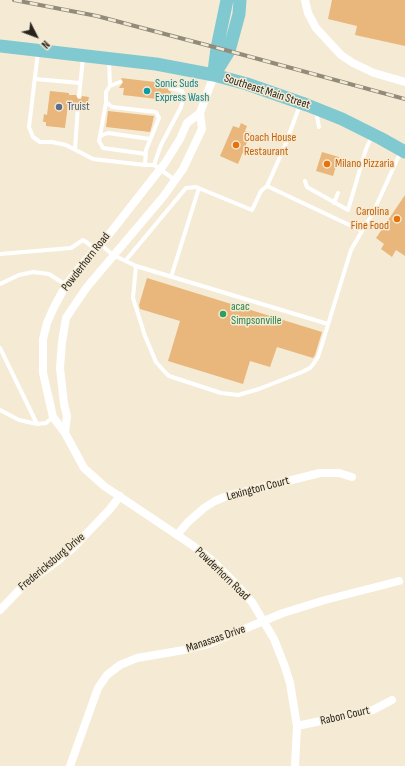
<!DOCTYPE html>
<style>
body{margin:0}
#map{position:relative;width:405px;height:766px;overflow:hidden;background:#f5ebd5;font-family:"Sofia Sans Condensed",sans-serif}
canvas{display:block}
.north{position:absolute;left:16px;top:16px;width:40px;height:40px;-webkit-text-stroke:3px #f5ebd5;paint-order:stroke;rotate:132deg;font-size:11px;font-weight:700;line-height:16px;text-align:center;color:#28241c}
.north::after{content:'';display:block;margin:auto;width:14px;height:18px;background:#28241c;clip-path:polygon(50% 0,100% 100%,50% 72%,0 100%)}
</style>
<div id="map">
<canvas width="405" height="766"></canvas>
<div class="north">N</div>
</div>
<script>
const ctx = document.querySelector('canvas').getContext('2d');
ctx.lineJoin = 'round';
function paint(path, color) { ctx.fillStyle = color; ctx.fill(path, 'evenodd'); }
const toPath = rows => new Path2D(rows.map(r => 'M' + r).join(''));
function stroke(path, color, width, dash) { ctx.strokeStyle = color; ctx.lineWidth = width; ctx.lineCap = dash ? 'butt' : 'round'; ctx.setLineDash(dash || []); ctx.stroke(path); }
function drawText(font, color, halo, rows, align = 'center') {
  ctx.font = font + ' "Sofia Sans Condensed",sans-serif'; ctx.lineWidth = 3; ctx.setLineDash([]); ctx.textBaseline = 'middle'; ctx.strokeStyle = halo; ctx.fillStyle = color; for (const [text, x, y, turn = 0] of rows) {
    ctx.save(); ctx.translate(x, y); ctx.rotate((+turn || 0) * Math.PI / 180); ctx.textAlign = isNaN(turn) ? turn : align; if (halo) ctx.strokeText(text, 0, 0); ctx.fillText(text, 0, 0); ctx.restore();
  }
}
paint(toPath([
 [332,0,405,0,405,46,355,35,357,26,328,19],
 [121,78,172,84,168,87,168,90,171,92,171,94,166,93,165,100,123,95,124,88,119,88,123,82],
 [50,91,69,93,69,95,76,95,78,99,81,99,82,96,89,97,87,107,81,106,79,103,76,103,75,105,68,105,65,128,46,126,46,122,43,122,44,114,47,115],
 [108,111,154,116,152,125,150,132,106,127],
 [241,123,247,126,245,131,251,133,238,164,220,156,233,126,239,128],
 [322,152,339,157,333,176,316,171],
 [405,195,405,256,396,250,392,257,381,249,384,244,376,238],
 [147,278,322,332,315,355,313,358,277,347,270,367,250,361,243,384,168,361,180,321,140,309,139,305]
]), '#e9b67b');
stroke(toPath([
 [38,52,29,127,33,137,40,142,52,142,66,145,93,159,145,165,154,165,175,180],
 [109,60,110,86],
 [35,79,80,83],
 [120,82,110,86,106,92,106,102,112,107,156,112,159,118,146,150,145,165],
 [79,96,83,58],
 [300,105,284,148,267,186,362,231,372,215,401,151],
 [316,111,319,127],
 [100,136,106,102],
 [75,149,78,106],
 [146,154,103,148,99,141,100,136,108,133,150,139],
 [154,165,161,145,181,107,184,96,182,91,171,88],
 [305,181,307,187,348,210,366,149,372,136],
 [334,203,338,193],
 [100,244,113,255,136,266,133,298,145,336,156,362,164,371,169,376,221,393,238,395,259,389,302,372,310,368,314,363,318,357,351,250,362,231],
 [0,254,71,248,83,240,96,249],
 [126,260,186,188,196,187,252,210,261,191,267,186],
 [136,266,328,324],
 [171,277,199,188],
 [0,284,19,275,33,272,49,274,66,285],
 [0,348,37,424],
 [0,410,19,420,37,424,46,423,53,417]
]), '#fff', 4);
stroke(toPath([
 [305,0,308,13,316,28,341,55,353,63,374,73,405,82],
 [200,113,187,123,180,139,165,163,107,237,85,261,66,285,53,309,47,323,43,339,43,373,53,417,65,433,84,468,104,486,192,545,214,562,232,580,252,602,274,639,285,667,290,683,297,726,295,766],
 [65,433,67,416,64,404,60,368,62,342,66,318,76,303,87,287,163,197,183,169,202,129,200,113,214,75],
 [177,535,188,522,204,508,215,501,227,496,320,473,339,473,352,477],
 [0,610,25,584,55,563,72,549,110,509,120,496],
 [297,726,373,710,392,700],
 [70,766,98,688,107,675,120,665,137,658,184,650,208,644,283,613,325,600,399,581]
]), '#fff', 8);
stroke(toPath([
 [0,46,156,64,214,75,247,84,307,105,342,119,380,138,405,152],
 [214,71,217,48,227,0],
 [214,75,229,51,239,14,240,0]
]), '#81c9d1', 13);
const rail = toPath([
 [14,0,97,16,229,51,405,99]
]);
stroke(rail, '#928b7c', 4);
stroke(rail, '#f5ebd5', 2.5, [8]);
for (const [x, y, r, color] of [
 [147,91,4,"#0f9aa8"],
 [59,107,4,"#5c6f8a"],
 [236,145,4,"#e8710a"],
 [327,164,4,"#e8710a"],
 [397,219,4,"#e8710a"],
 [223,314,4,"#2e9e5b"]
]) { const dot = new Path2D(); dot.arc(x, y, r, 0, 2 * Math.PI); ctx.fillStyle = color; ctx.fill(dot); stroke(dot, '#f5ebd5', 1.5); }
drawText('12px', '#0d838f', '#f5ebd5', [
 ["Sonic Suds",155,84],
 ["Express Wash",155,98]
], 'left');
drawText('12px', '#28241c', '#f5ebd5', [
 ["Southeast Main Street",267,92,18],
 ["Powderhorn Road",86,262,-52],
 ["Lexington Court",258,489,-15],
 ["Fredericksburg Drive",52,562,-40],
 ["Powderhorn Road",222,574,44],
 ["Manassas Drive",216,639,-19],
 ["Rabon Court",345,716,-13]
]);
drawText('12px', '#4e5e75', '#f5ebd5', [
 ["Truist",67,107]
], 'left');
drawText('12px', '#c56008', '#f5ebd5', [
 ["Coach House",244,138],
 ["Restaurant",244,152],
 ["Milano Pizzaria",335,164],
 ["Carolina",389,212,"right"],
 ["Fine Food",389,226,"right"]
], 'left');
drawText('12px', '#27864d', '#f5ebd5', [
 ["acac",231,307],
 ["Simpsonville",231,321]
], 'left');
</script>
